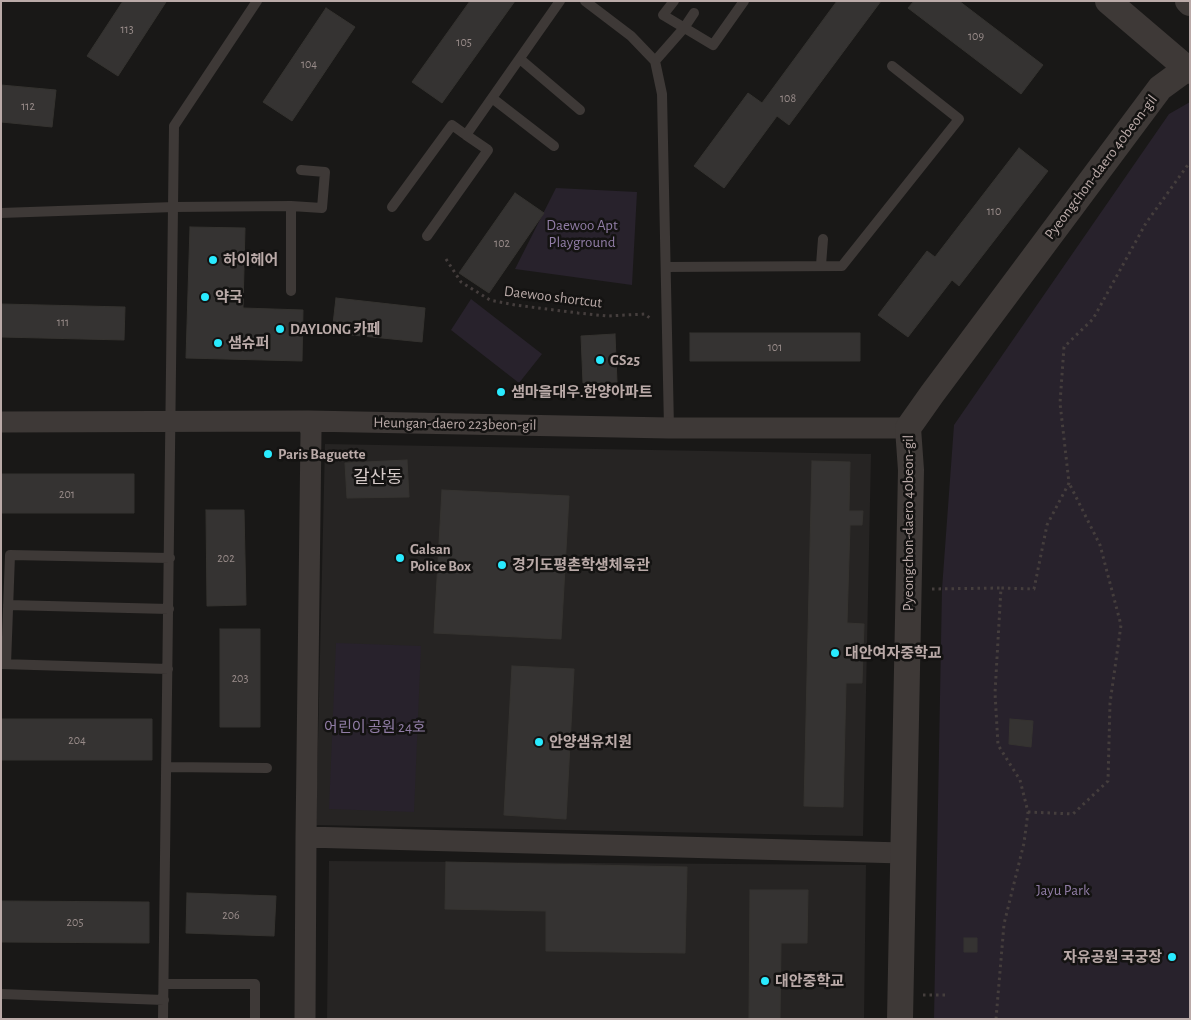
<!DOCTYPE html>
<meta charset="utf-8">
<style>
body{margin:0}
#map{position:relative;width:1191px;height:1020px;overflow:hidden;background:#191817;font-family:"Alegreya Sans",sans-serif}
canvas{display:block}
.frame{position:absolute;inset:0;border:2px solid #baaaa8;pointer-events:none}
</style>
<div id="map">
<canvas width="1191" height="1020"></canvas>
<div class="frame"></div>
</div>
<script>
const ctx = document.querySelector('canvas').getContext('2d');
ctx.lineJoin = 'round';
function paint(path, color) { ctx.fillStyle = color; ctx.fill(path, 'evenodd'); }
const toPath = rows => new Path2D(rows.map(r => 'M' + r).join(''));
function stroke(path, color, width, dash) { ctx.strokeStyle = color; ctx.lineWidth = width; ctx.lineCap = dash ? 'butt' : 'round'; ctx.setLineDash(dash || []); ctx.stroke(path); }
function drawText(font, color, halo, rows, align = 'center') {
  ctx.font = font + ' "Alegreya Sans","Noto Sans KR",sans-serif'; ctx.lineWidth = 5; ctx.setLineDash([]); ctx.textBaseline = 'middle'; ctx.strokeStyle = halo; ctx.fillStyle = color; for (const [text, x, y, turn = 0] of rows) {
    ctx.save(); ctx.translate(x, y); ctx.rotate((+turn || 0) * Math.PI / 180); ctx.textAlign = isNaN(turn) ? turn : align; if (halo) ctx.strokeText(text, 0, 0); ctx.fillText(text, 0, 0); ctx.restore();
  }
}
paint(toPath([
 [325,444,871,454,863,836,316,825],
 [329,861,866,865,864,1019,327,1019]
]), '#262423');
paint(toPath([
 [1190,102,1190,1019,934,1019,942,589,954,425,1169,114],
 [556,188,637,192,632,285,515,269],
 [471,299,542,354,519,383,451,330],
 [336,643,421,646,414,812,329,809]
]), '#28222c');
const building = toPath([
 [123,1,166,2,118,76,87,56,123,1],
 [470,1,515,1,442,103,412,82,470,1],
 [837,1,881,1,789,125,777,116,724,188,694,166,748,93,762,103,837,1],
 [914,1,959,1,1043,65,1021,94,908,8,914,1],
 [326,8,355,27,292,121,263,102,326,8],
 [1,85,56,90,52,127,1,122,1,85],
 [1019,148,1048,171,959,286,952,280,908,337,878,315,927,251,935,257,1019,148],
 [515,193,544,213,489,293,459,273,515,193],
 [190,227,245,228,243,308,303,310,302,361,186,358,190,227],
 [336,298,425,308,422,342,332,333,336,298],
 [1,304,125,307,124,340,1,337,1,304],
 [690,333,860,333,860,361,690,361,690,333],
 [615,334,617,382,583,383,581,336,615,334],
 [407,460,409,497,347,498,345,463,407,460],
 [812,461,850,462,849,511,863,511,862,525,850,525,847,623,864,624,862,683,846,683,843,807,804,806,812,461],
 [1,474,134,474,134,513,1,513,1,474],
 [442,490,569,496,561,639,434,633,442,490],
 [206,510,244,510,246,605,207,606,206,510],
 [220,629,260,629,260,727,220,727,220,629],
 [512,666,574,669,566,819,504,815,512,666],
 [1,719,152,719,152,760,1,760,1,719],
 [1010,719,1033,721,1031,747,1009,744,1010,719],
 [446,862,687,867,685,953,546,951,546,911,445,909,446,862],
 [750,890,808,890,807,943,781,943,780,1019,749,1019,750,890],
 [187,893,276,896,274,936,186,933,187,893],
 [1,901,149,902,149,943,1,942,1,901],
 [964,938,977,938,977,952,964,952,964,938]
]);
paint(building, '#353332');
stroke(building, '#353330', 1);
stroke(toPath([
 [446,259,461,282,490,300,515,305,578,313,607,316,645,314,652,320],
 [932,589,1001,588],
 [1028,812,1073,814,1108,781,1110,703,1121,625,1100,545,1069,483],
 [923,995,945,995],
 [996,1019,1004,924,1024,843,1028,812,1020,780,998,745,995,693,1001,588,1034,589,1047,525,1069,483,1060,403,1064,347,1093,319,1146,223,1190,162]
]), '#453e3d', 3, [2.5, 4]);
stroke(toPath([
 [585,1,631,36,655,61,662,94,669,428],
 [674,1,663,15,713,45,744,1],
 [520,59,580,110],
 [655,61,684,28,694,13],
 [492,98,554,146],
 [291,206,322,208,325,172,301,170],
 [392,207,452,125,466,135],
 [1,213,174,207,291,206,291,291],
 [427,236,488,150,466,135,560,1],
 [821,265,823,239],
 [666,267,842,266,959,119,892,66],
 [8,605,169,609],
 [1,664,168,669],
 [6,664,10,555,170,558],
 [167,767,267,768],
 [164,984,255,984,255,1019],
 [1,994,164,1000],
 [163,1019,174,126,257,1]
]), '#3e3937', 10);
stroke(toPath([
 [1,422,308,421,669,428,908,428],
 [306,837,903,853],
 [305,1019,306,837,311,432,308,421]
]), '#3e3937', 21);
stroke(toPath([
 [1108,1,1190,71],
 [1188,1,1190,3],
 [900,1019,911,470,908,428,932,394,1160,88,1190,66]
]), '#3e3937', 26);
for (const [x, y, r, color] of [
 [213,260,5,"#29ebff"],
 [205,297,5,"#29ebff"],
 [280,329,5,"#29ebff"],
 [218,343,5,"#29ebff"],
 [600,360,5,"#29ebff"],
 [501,392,5,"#29ebff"],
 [268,454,5,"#29ebff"],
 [400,558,5,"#29ebff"],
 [502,565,5,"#29ebff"],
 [835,653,5,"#29ebff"],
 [539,742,5,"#29ebff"],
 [1172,957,5,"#29ebff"],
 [765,981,5,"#29ebff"]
]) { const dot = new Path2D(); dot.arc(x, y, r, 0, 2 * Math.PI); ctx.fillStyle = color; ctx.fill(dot); stroke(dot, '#141312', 2); }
drawText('12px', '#998c8a', null, [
 ["113",127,29],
 ["109",976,36],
 ["105",464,42],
 ["104",309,64],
 ["108",788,98],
 ["112",28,106],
 ["110",994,211],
 ["102",502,243],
 ["111",63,322],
 ["101",775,347],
 ["201",67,494],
 ["202",226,558],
 ["203",240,678],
 ["204",77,740],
 ["206",231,915],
 ["205",75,922]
]);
drawText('15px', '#baaaa8', '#141312', [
 ["Pyeongchon-daero 40beon-gil",1101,167,-53],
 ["Daewoo shortcut",553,297,7],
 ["Heungan-daero 223beon-gil",455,424,1],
 ["Pyeongchon-daero 40beon-gil",908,523,-90]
]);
drawText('15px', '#917da6', '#141312', [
 ["Daewoo Apt",582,225],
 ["Playground",582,242],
 ["어린이 공원 24호",375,727],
 ["Jayu Park",1063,890]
]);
drawText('bold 15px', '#baaaa8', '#141312', [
 ["하이헤어",223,260],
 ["약국",215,297],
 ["DAYLONG 카페",290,329],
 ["샘슈퍼",228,343],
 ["GS25",610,360],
 ["샘마을대우.한양아파트",511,392],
 ["Paris Baguette",278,454],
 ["Galsan",410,549],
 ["Police Box",410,566],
 ["경기도평촌학생체육관",512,565],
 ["대안여자중학교",845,653],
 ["안양샘유치원",549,742],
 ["자유공원 국궁장",1162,957,"right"],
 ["대안중학교",775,981]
], 'left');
drawText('18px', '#d6cbc9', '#141312', [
 ["갈산동",378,478]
]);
</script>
